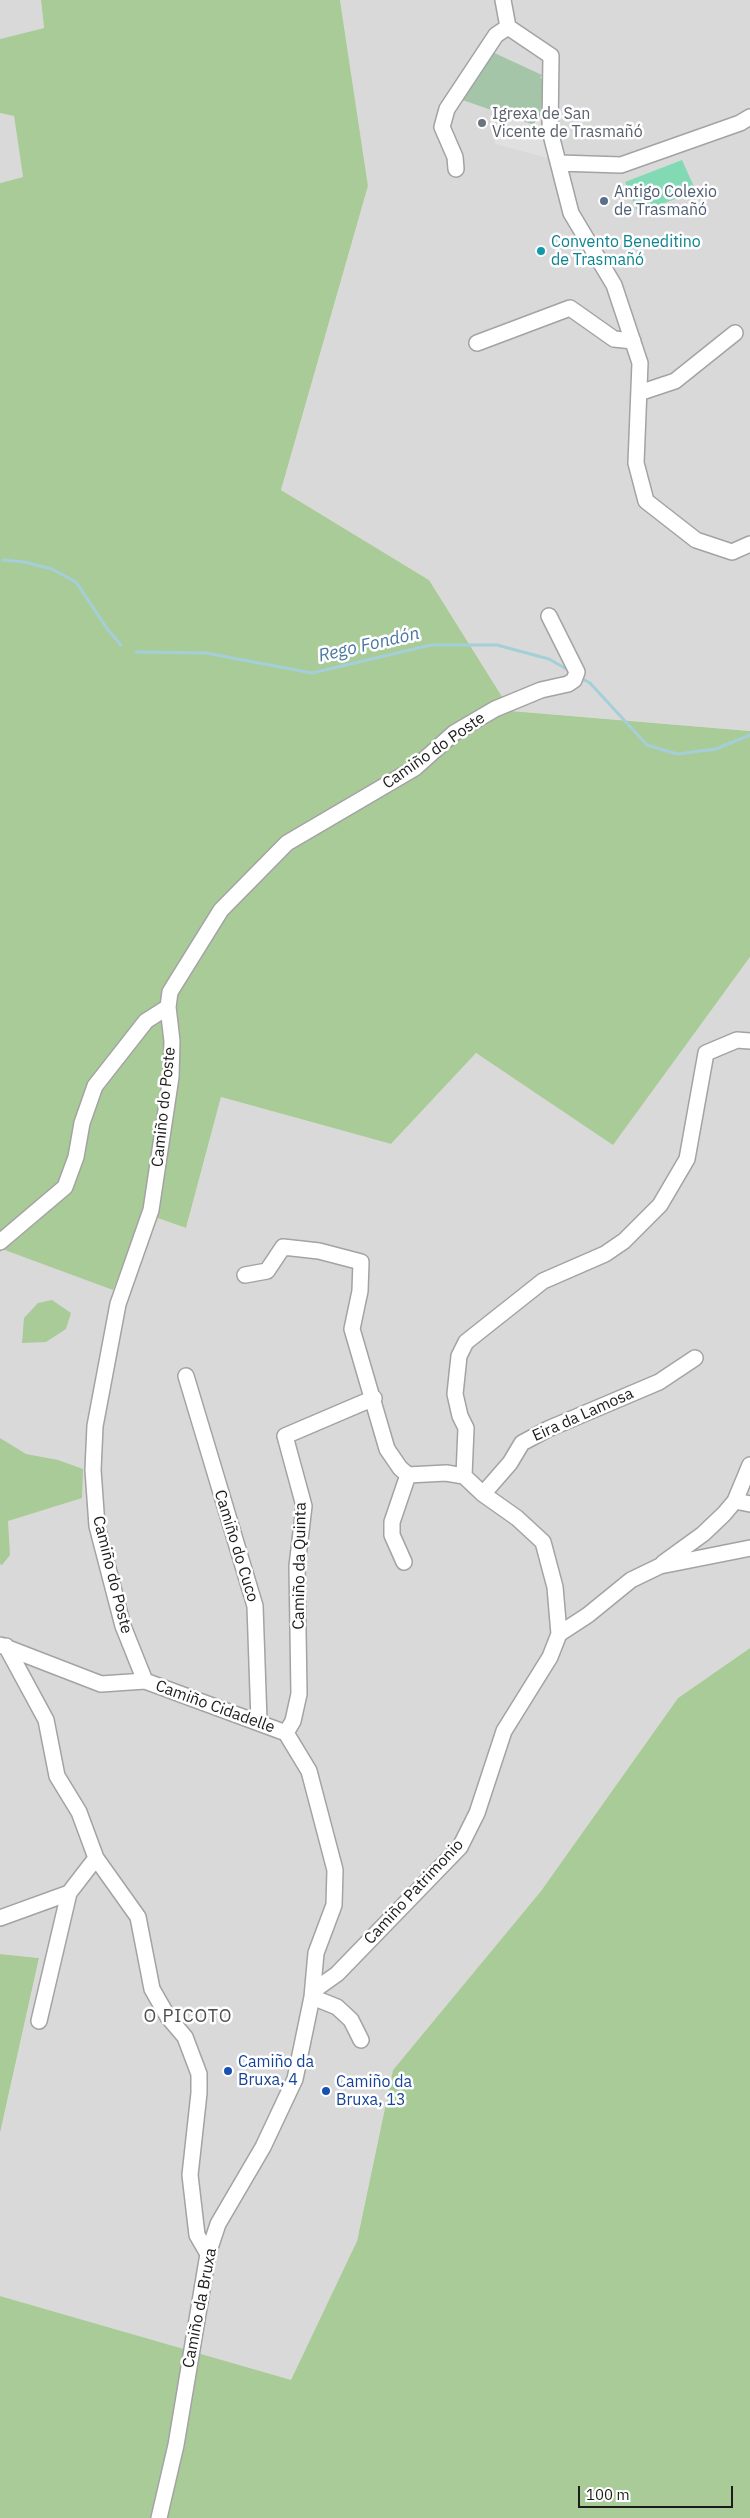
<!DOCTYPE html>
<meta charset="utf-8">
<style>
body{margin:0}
#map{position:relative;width:750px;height:2518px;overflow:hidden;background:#ede9e2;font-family:"IBM Plex Sans",sans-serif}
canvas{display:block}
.scale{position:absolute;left:578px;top:2486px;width:155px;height:22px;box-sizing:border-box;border:2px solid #1c1c1c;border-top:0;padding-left:6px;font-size:15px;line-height:18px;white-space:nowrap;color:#1c1c1c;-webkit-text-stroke:4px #fff;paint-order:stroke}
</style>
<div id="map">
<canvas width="750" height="2518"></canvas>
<div class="scale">100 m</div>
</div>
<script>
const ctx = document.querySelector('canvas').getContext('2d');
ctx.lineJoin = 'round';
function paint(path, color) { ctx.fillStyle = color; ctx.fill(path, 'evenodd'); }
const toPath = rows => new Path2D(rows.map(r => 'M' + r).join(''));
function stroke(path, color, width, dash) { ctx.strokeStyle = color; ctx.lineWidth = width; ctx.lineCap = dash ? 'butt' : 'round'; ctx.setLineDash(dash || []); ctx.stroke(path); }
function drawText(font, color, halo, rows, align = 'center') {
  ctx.font = font + ' "IBM Plex Sans",sans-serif'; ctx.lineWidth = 5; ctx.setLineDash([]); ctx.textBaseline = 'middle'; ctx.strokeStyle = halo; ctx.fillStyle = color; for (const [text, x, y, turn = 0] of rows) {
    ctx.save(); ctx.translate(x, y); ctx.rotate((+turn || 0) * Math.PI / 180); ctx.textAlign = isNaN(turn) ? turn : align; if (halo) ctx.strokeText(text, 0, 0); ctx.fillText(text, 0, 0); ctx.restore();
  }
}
paint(toPath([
 [0,0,41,0,44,28,0,39],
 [340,0,750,0,750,731,511,711,429,580,281,490,368,186],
 [0,113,14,115,23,177,0,183],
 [750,957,750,1648,678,1698,541,1891,393,2070,357,2241,291,2381,0,2296,0,2133,39,1958,0,1954,0,1253,2,1249,143,1213,186,1228,221,1097,391,1144,476,1053,613,1144]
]), '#dad9d9');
paint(toPath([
 [41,0,340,0,368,186,281,490,429,580,511,711,750,731,750,957,613,1145,476,1053,391,1144,221,1097,186,1228,143,1213,113,1290,2,1249,0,1253,0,183,23,177,14,116,0,113,0,39,44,28],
 [52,1300,71,1313,66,1329,46,1342,22,1343,24,1318,38,1303],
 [0,1438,26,1454,58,1460,83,1469,82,1498,8,1521,10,1555,2,1565,0,1564],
 [750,1648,750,2518,0,2518,0,2296,291,2380,357,2241,393,2070,541,1891,678,1698],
 [0,1954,39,1958,0,2133]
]), '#a9cb98');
paint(toPath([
 [488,50,542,75,540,78,544,79,540,120,536,120,534,125,457,98]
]), '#a4c5a8');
paint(toPath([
 [682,160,696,191,638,213,625,182]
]), '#82dab5');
paint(toPath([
 [506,116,534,125,536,120,540,120,549,154,548,158,495,144,493,134,498,122]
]), '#e0e0e0');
stroke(toPath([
 [3,560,24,562,52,569,76,582,108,630,121,645],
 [136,652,206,653,312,673,431,645,497,645,549,659,570,671],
 [579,677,590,683,647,745,677,754,716,749,750,735]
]), '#a4cfd9', 3);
const minor = toPath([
 [503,0,508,27,551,56,550,131,571,213,614,285,640,363,636,463,646,501,696,540,732,552,750,544],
 [559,163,621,165,740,123,750,117],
 [456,169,455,157,442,127,447,109,496,35,508,27],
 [477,343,570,308,614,339,633,341],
 [639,393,675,381,735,333],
 [0,1242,65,1187,76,1157,82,1123,95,1086,146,1021,168,1007],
 [245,1275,267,1271,283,1247,319,1251,361,1262,360,1291,352,1329,387,1449,400,1468,408,1475],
 [695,1358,659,1382,548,1429,522,1443,510,1463,483,1494,464,1476,466,1428,460,1416,455,1394,459,1356,466,1342,543,1281,605,1254,624,1241,660,1205,687,1159,706,1053,737,1040,750,1041],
 [186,1376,255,1606,259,1721],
 [735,1501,750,1504],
 [404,1562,392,1535,392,1522,408,1475,446,1473,464,1476],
 [663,1563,703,1534,724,1514,735,1501,750,1465],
 [559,1634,588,1615,631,1580,660,1566,750,1548],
 [0,1645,101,1684,145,1681,286,1733,309,1771,335,1870,334,1905,316,1953,312,1997,295,2079,263,2147,218,2224,208,2254,176,2445,159,2518],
 [6,1646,46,1720,57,1776,79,1812,96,1858,138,1917,152,1989,168,2017,185,2037,199,2074,199,2093,190,2175,197,2235,208,2254],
 [145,1681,123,1626,97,1526,93,1470,95,1426,118,1304,151,1210,171,1077,172,1041,168,1007,170,992,221,910,287,843,415,768,454,733,495,709,541,690,568,684,574,680,577,672,549,616],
 [286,1733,293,1721,299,1694,297,1566,304,1506,285,1436,374,1398],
 [0,1918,69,1893],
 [313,1991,337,1974,460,1847,477,1813,504,1731,550,1657,559,1634,555,1587,543,1542,517,1518,483,1494],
 [312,1997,337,2007,351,2020,361,2040],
 [39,2021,69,1893,96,1858]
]);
stroke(minor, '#a3a3a3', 18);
stroke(minor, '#fff', 15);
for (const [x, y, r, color] of [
 [482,123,5,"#6b7280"],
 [604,201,5,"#5c6f8a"],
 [541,251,5,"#0f9aa8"],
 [228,2071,5,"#1a4fb4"],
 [326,2091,5,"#1a4fb4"]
]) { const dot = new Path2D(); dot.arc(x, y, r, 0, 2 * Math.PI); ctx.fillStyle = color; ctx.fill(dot); stroke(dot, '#fff', 2); }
drawText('16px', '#5b616d', '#fff', [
 ["Igrexa de San",492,114],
 ["Vicente de Trasmañó",492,132]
], 'left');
drawText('16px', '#4e5e75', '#fff', [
 ["Antigo Colexio",614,192],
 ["de Trasmañó",614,210]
], 'left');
drawText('16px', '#0d838f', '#fff', [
 ["Convento Beneditino",551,242],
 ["de Trasmañó",551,260]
], 'left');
drawText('16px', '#1c1c1c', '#fff', [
 ["Camiño do Poste",434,751,-35],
 ["Camiño do Poste",164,1107,-84],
 ["Eira da Lamosa",583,1415,-24],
 ["Camiño do Cuco",236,1546,73],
 ["Camiño da Quinta",300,1566,-89],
 ["Camiño do Poste",112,1575,76],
 ["Camiño Cidadelle",215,1707,20],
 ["Camiño Patrimonio",414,1892,-47],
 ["Camiño da Bruxa",200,2308,-79]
]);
drawText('16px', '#164399', '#fff', [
 ["Camiño da",238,2062],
 ["Bruxa, 4",238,2080],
 ["Camiño da",336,2082],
 ["Bruxa, 13",336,2100]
], 'left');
drawText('italic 18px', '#4a78a0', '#fff', [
 ["Rego Fondón",369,645,-13]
]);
ctx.letterSpacing = '1px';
drawText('18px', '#4f4f4f', '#fff', [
 ["O PICOTO",188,2017]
]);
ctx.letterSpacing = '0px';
</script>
